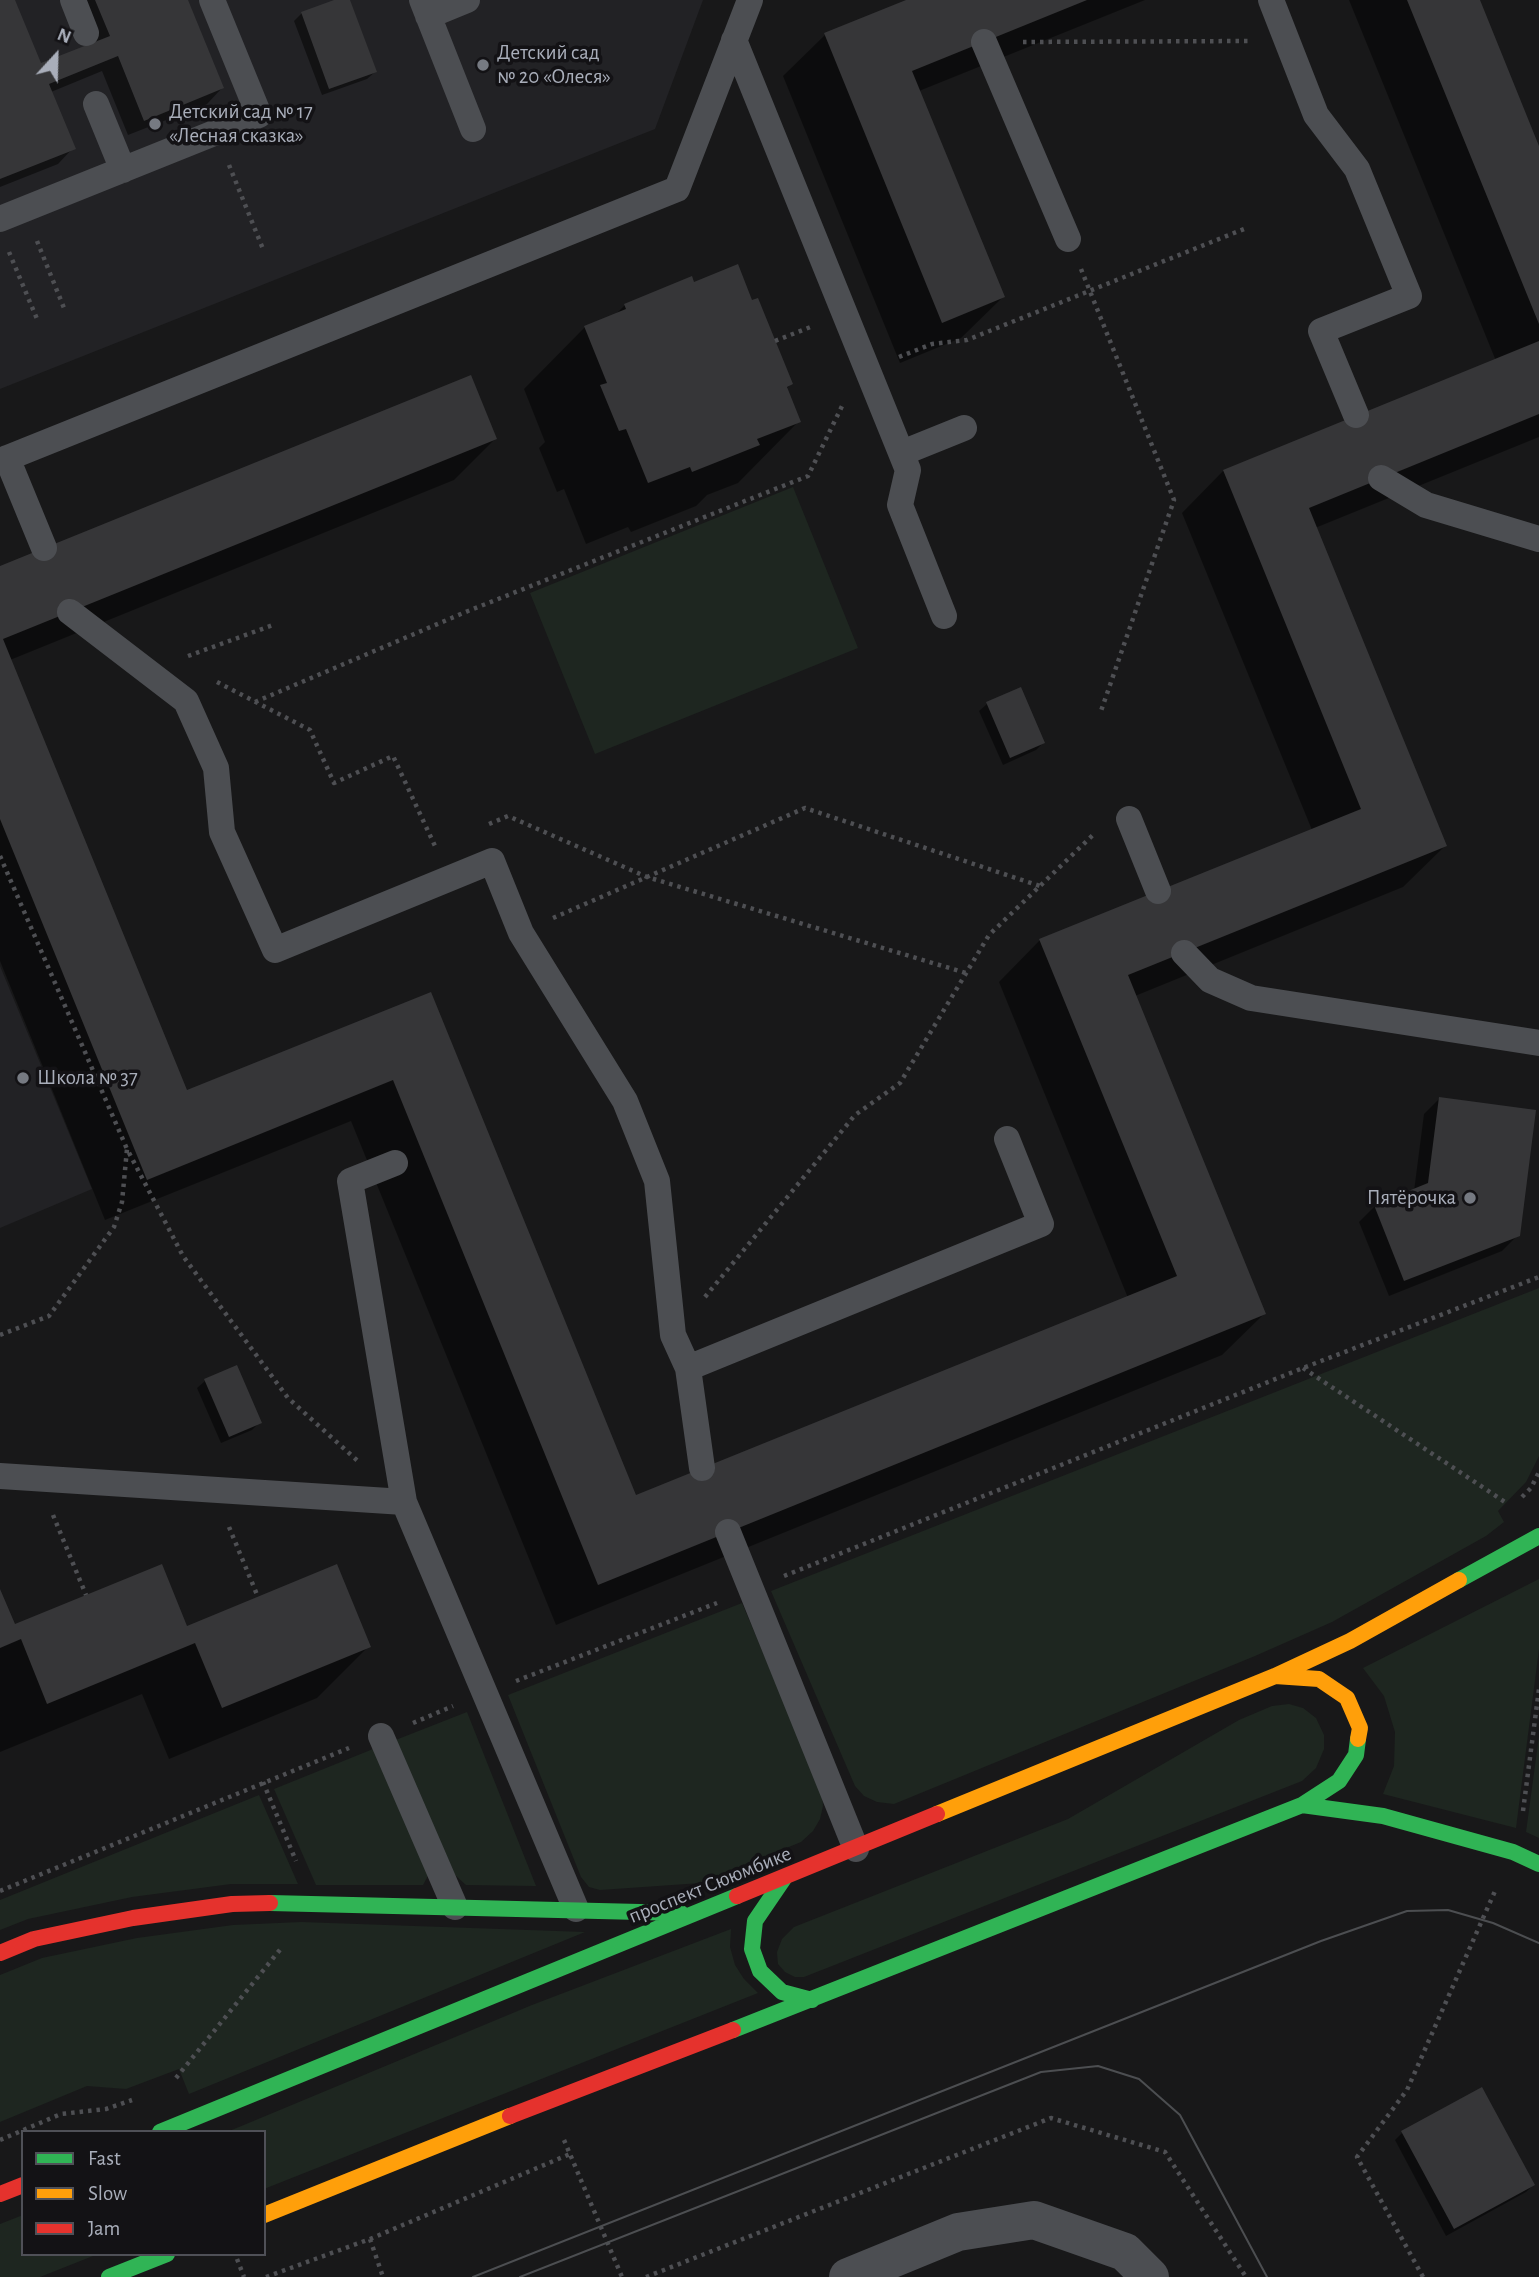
<!DOCTYPE html>
<meta charset="utf-8">
<style>
body{margin:0}
#map{position:relative;width:1539px;height:2277px;overflow:hidden;background:#181819;font-family:"Alegreya Sans",sans-serif}
canvas{display:block}
.legend{position:absolute;left:21px;top:2130px;width:245px;height:126px;box-sizing:border-box;background:#131215;border:2px solid #4f5057;margin:0;padding:9px 12px;list-style:none;font-size:21px;color:#a9aeba}
.legend li{display:flex;align-items:center;gap:14px;height:35px}
.legend b{width:35px;border:2px solid #4f5057}
.north{position:absolute;left:21px;top:21px;width:70px;height:70px;-webkit-text-stroke:5px #131215;paint-order:stroke;rotate:22deg;font-size:19px;font-weight:700;line-height:28px;text-align:center;color:#a9aeba}
.north::after{content:'';display:block;margin:auto;width:24px;height:32px;background:#a9aeba;clip-path:polygon(50% 0,100% 100%,50% 72%,0 100%)}
</style>
<div id="map">
<canvas width="1539" height="2277"></canvas>
<ul class="legend">
<li><b style="height:9px;background:#30b455"></b>Fast</li>
<li><b style="height:9px;background:#ff9f0a"></b>Slow</li>
<li><b style="height:9px;background:#e5322d"></b>Jam</li>
</ul>
<div class="north">N</div>
</div>
<script>
const ctx = document.querySelector('canvas').getContext('2d');
ctx.lineJoin = 'round';
function paint(path, color) { ctx.fillStyle = color; ctx.fill(path, 'evenodd'); }
const toPath = rows => new Path2D(rows.map(r => 'M' + r).join(''));
function stroke(path, color, width, dash) { ctx.strokeStyle = color; ctx.lineWidth = width; ctx.lineCap = dash ? 'butt' : 'round'; ctx.setLineDash(dash || []); ctx.stroke(path); }
function drawText(font, color, halo, rows, align = 'center') {
  ctx.font = font + ' "Alegreya Sans",sans-serif'; ctx.lineWidth = 7; ctx.setLineDash([]); ctx.textBaseline = 'middle'; ctx.strokeStyle = halo; ctx.fillStyle = color; for (const [text, x, y, turn = 0] of rows) {
    ctx.save(); ctx.translate(x, y); ctx.rotate((+turn || 0) * Math.PI / 180); ctx.textAlign = isNaN(turn) ? turn : align; if (halo) ctx.strokeText(text, 0, 0); ctx.fillText(text, 0, 0); ctx.restore();
  }
}
paint(toPath([
 [0,0,703,0,655,129,0,389],
 [0,966,92,1189,0,1228]
]), '#222225');
paint(toPath([
 [793,487,858,648,595,754,530,593],
 [1539,1288,1539,1456,1526,1482,1498,1511,1504,1522,1486,1536,1332,1622,1255,1656,894,1804,877,1802,864,1796,855,1786,771,1591],
 [1539,1579,1539,1649,1516,1828,1383,1794,1394,1766,1395,1732,1384,1696,1363,1668],
 [742,1603,822,1792,823,1806,820,1819,813,1831,801,1842,701,1883,600,1890,589,1887,581,1877,508,1695],
 [1289,1704,1303,1708,1316,1718,1324,1735,1324,1749,1316,1768,1302,1781,804,1977,795,1977,785,1972,778,1964,777,1952,782,1939,794,1927,1068,1819,1239,1720,1272,1706],
 [467,1712,536,1886,466,1885,445,1866,393,1741],
 [1539,1736,1539,1838,1526,1832],
 [378,1747,430,1872,423,1885,316,1885,274,1789],
 [259,1795,298,1884,231,1884,132,1897,28,1919,0,1930,0,1900],
 [301,1922,585,1932,189,2094,179,2069,126,2089,87,2086,0,2122,0,1975,42,1958,137,1938,233,1925],
 [731,1929,730,1947,735,1965,744,1979,758,1993,264,2189,264,2132,227,2132,532,2005],
 [23,2215,23,2254,98,2254,40,2277,0,2277,0,2224]
]), '#1e2620');
paint(toPath([
 [0,0,13,0,40,66,92,45,73,0,186,0,222,88,207,104,128,135,102,71,51,92,73,148,58,164,0,187],
 [339,0,348,0,375,72,367,79,322,95,294,21,302,13],
 [911,0,1145,0,919,91,1003,297,961,338,900,363,783,76,825,35],
 [1349,0,1478,0,1539,151,1539,437,1315,528,1445,846,1403,887,1135,996,1264,1314,1222,1355,556,1625,351,1121,105,1220,0,961,0,567,495,439,454,480,10,660,186,1093,430,994,635,1497,1128,1298,999,982,1040,940,1312,830,1182,513,1223,471,1496,361],
 [693,284,751,302,791,384,786,389,799,421,738,483,707,495,696,506,631,532,628,527,586,544,564,489,557,492,539,448,545,442,524,389,585,327,614,316,625,305],
 [987,704,1043,743,1036,750,1003,765,979,711],
 [1440,1098,1518,1235,1502,1251,1389,1296,1359,1222,1375,1206,1414,1191,1424,1114],
 [236,1368,260,1422,252,1430,221,1443,197,1388,205,1381],
 [0,1593,14,1626,186,1628,369,1646,317,1698,169,1759,142,1694,0,1752],
 [1402,2133,1533,2185,1526,2192,1446,2236,1395,2140]
]), '#0007');
paint(toPath([
 [0,0,15,0,41,63,110,36,95,0,188,0,224,88,144,121,118,56,49,84,76,149,0,179],
 [334,0,350,0,377,72,329,89,301,12],
 [906,0,1087,0,912,71,1005,297,942,323,824,33],
 [1407,0,1480,0,1539,146,1539,324],
 [738,264,752,300,758,298,793,384,787,387,801,422,757,439,760,445,692,472,690,467,648,483,626,429,619,431,600,385,607,383,584,326,626,309,624,304,692,276,694,282],
 [1539,341,1539,414,1309,508,1447,846,1128,975,1266,1314,598,1585,393,1080,147,1180,0,819,0,566,471,375,497,439,3,639,187,1090,431,992,636,1495,1177,1276,1039,939,1361,809,1223,470],
 [1021,687,1045,743,1010,758,986,702],
 [1439,1097,1536,1110,1520,1236,1404,1281,1374,1205,1428,1183],
 [237,1365,262,1423,229,1437,204,1379],
 [162,1564,187,1626,337,1564,371,1647,222,1708,195,1643,47,1704,21,1639,0,1648,0,1589,15,1624],
 [1482,2087,1535,2185,1454,2229,1401,2131]
]), '#363638');
stroke(toPath([
 [1023,42,1249,41],
 [229,165,263,249],
 [37,241,64,308],
 [9,252,37,319],
 [1081,269,1174,500,1101,711],
 [775,341,813,326],
 [899,357,932,344,967,340,1244,229],
 [188,656,273,625],
 [217,682,310,730,334,783,393,756,435,846],
 [255,702,468,611,808,476,843,404],
 [489,824,508,816,647,877,966,973],
 [0,856,127,1149],
 [553,918,805,808,1040,886],
 [705,1297,855,1115,900,1083,989,935,1095,833],
 [0,1335,49,1316,114,1227,122,1202,127,1149,183,1256,288,1398,360,1463],
 [1303,1368,1508,1504],
 [1522,1497,1531,1488,1539,1472],
 [53,1515,86,1595],
 [229,1527,258,1597],
 [784,1576,1303,1368,1539,1277],
 [516,1681,717,1603],
 [413,1723,453,1706],
 [263,1782,296,1861],
 [1523,1811,1539,1689],
 [0,1891,349,1748],
 [176,2078,283,1946],
 [0,2140,61,2114,106,2109,132,2100],
 [564,2140,622,2277],
 [370,2239,383,2277],
 [237,2259,244,2277],
 [266,2277,370,2239,570,2154],
 [646,2277,1051,2118,1165,2152,1246,2277],
 [1423,2277,1357,2157,1407,2090,1495,1891]
]), '#4e4f53', 4.5, [3.5, 5]);
stroke(toPath([
 [73,0,86,33],
 [422,0,473,129],
 [1271,0,1316,115,1357,169,1409,296,1321,331,1356,415],
 [428,16,467,0],
 [734,40,908,470,900,505,944,616],
 [984,42,1068,239],
 [96,104,123,170],
 [0,219,259,115,212,0],
 [902,453,964,428],
 [7,458,44,548],
 [0,461,677,189,750,0],
 [1381,478,1426,505,1539,539],
 [70,612,186,701,216,768,222,832,275,950,492,861,521,933,625,1101,657,1181,673,1335,688,1368,702,1468],
 [1129,819,1158,891],
 [1184,953,1210,980,1251,998,1539,1043],
 [395,1163,350,1181,404,1502],
 [688,1368,1041,1224,1007,1139],
 [0,1476,404,1502,576,1909],
 [728,1532,856,1849],
 [381,1736,455,1907]
]), '#4c4e52', 26);
stroke(toPath([
 [848,2277,958,2232,1034,2220,1125,2252,1150,2277]
]), '#4c4e52', 38);
stroke(toPath([
 [1459,1580,1539,1536],
 [1302,1805,1383,1816,1513,1852,1539,1864],
 [785,1877,755,1921,752,1949,760,1971,782,1992,812,2000],
 [270,1903,681,1913],
 [733,2030,1302,1805,1339,1781,1356,1755,1358,1739],
 [160,2132,737,1896],
 [109,2277,167,2254]
]), '#30b455', 16);
stroke(toPath([
 [1275,1676,1319,1679,1347,1698,1360,1728,1358,1739],
 [937,1814,1275,1676,1350,1641,1459,1580],
 [264,2215,510,2116]
]), '#ff9f0a', 16);
stroke(toPath([
 [737,1896,937,1814],
 [0,1953,34,1939,133,1918,232,1904,270,1903],
 [510,2116,733,2030],
 [0,2194,23,2185]
]), '#e5322d', 16);
stroke(toPath([
 [473,2277,1321,1941,1407,1911,1448,1910,1493,1923,1539,1943],
 [520,2277,1041,2072,1098,2066,1139,2079,1180,2115,1267,2277]
]), '#4c4e51', 2);
for (const [x, y, r, color] of [
 [483,65,7,"#767a82"],
 [155,124,7,"#767a82"],
 [23,1078,7,"#767a82"],
 [1470,1198,7,"#767a82"]
]) { const dot = new Path2D(); dot.arc(x, y, r, 0, 2 * Math.PI); ctx.fillStyle = color; ctx.fill(dot); stroke(dot, '#131215', 2.5); }
drawText('21px', '#a9aeba', '#131215', [
 ["Детский сад",497,53],
 ["№ 20 «Олеся»",497,77],
 ["Детский сад № 17",169,112],
 ["«Лесная сказка»",169,136],
 ["Школа № 37",37,1078],
 ["Пятёрочка",1456,1198,"right"]
], 'left');
drawText('21px', '#a9aeba', '#131215', [
 ["проспект Сююмбике",710,1885,-22]
]);
</script>
